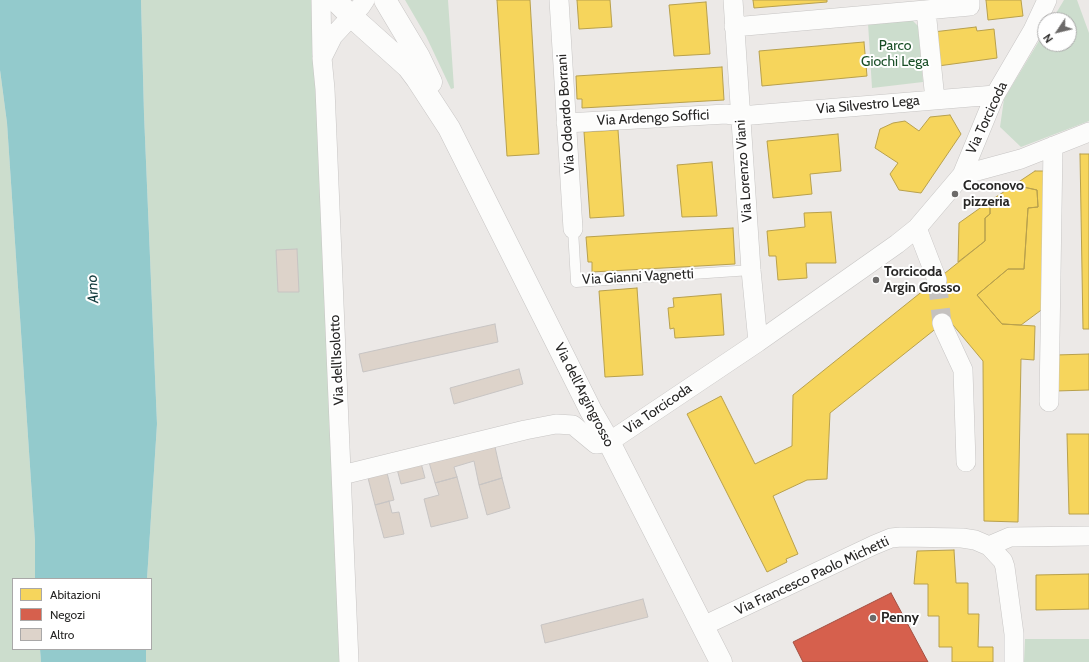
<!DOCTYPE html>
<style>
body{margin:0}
#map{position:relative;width:1089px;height:662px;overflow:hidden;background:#ece9e7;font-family:Cabin,sans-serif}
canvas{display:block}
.legend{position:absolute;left:12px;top:578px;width:140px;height:72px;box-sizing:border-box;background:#fff;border:1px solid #a9a8a8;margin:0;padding:5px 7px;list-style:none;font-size:12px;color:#272625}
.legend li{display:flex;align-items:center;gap:8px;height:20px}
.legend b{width:20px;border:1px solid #a9a8a8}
.north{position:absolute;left:1037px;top:12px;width:40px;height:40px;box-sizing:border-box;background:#fff;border:1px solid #a9a8a8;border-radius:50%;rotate:235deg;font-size:11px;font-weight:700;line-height:16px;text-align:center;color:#272625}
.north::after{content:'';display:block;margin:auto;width:14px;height:18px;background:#6c6a69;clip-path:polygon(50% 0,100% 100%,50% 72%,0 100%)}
</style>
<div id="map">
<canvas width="1089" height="662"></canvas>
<ul class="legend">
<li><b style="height:11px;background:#f6d55c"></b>Abitazioni</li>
<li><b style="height:11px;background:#d6604d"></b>Negozi</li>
<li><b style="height:11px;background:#ddd3ca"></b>Altro</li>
</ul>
<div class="north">N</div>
</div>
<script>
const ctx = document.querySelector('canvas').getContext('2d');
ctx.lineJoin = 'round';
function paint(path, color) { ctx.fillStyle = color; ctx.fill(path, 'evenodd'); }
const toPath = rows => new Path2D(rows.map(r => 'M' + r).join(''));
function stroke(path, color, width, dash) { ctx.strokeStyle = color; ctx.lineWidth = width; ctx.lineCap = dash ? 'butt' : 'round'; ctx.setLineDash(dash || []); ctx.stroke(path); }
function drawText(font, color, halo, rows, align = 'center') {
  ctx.font = font + ' Cabin,sans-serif'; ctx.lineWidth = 4; ctx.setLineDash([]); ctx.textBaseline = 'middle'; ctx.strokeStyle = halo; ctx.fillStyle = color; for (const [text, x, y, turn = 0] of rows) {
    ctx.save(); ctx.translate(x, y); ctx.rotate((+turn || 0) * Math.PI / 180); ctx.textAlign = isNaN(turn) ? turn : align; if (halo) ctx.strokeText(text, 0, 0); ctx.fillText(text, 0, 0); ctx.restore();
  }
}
paint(toPath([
 [141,0,314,0,340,662,146,662,146,649,151,649,151,579,147,579,157,424,144,114],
 [405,0,448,0,454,88,451,89,426,36],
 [1064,0,1077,0,1089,33,1089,121,1021,147,1000,127,1004,99,1045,31,1045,44,1069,44,1069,20,1052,20],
 [910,18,918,26,923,82,872,88,868,23],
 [0,70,7,123,35,541,35,579,13,579,13,649,40,649,41,662,0,662],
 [1025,639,1089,639,1089,662,1024,662]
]), '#ccddcd');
paint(toPath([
 [0,0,141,0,144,114,157,424,147,579,35,579,35,541,7,123,0,70],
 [40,649,146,649,146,662,41,662]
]), '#93cacc');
const homes = toPath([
 [497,0,530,0,539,154,507,156,497,0],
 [577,0,610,0,612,27,579,29,577,0],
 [753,0,827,0,827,2,754,8,753,0],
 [986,0,1021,0,1023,16,988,20,986,0],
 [706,2,710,54,674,56,669,5,706,2],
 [976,27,977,31,994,29,997,58,938,66,933,32,976,27],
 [864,42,867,76,762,86,759,51,864,42],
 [722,67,724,100,582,108,582,99,577,99,576,76,722,67],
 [950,115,961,134,921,193,899,190,890,174,898,163,875,148,880,129,893,123,905,121,919,131,930,117,950,115],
 [618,130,624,216,590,218,584,132,618,130],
 [838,134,841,171,810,174,812,194,773,198,767,141,838,134],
 [1080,154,1089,154,1089,329,1083,329,1080,154],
 [712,162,717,216,682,217,677,165,712,162],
 [1035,171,1046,171,1044,308,1021,325,1002,324,977,295,1008,269,1024,269,1028,208,1038,207,1037,190,1014,185,1035,171],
 [1014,185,1037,190,1038,207,1028,208,1024,269,1008,269,977,295,1002,324,1035,326,1034,360,1021,359,1018,522,984,521,983,361,948,319,830,413,827,479,807,480,773,496,798,554,786,559,787,562,767,572,687,414,721,396,755,464,792,446,793,395,985,241,985,218,990,214,990,201,1014,185],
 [990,201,990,214,985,218,985,241,958,262,959,223,990,201],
 [831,212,836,263,806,263,807,278,778,280,776,256,769,256,767,231,805,227,804,213,831,212],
 [733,228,735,264,592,272,592,262,588,262,586,237,733,228],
 [637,288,643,375,605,377,599,291,637,288],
 [721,294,724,335,675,338,674,328,670,329,668,308,674,307,673,298,721,294],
 [1089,354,1089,390,1056,391,1056,355,1089,354],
 [1067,434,1089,434,1089,514,1069,514,1067,434],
 [954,550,956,583,968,583,968,614,979,614,978,647,993,647,993,662,952,662,952,647,939,647,939,616,928,616,928,584,914,584,917,551,954,550],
 [1089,574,1089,609,1036,610,1036,575,1089,574]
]);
paint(homes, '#f6d55c');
stroke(homes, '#b8a04c', 1);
const shops = toPath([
 [891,593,928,662,803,662,793,642,891,593]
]);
paint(shops, '#d6604d');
stroke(shops, '#a24f41', 1);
const building = toPath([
 [297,249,299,292,278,292,276,250,297,249],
 [495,324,498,342,363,372,359,354,495,324],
 [519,369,523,384,454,404,450,388,519,369],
 [495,447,502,478,479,485,474,461,454,467,457,477,435,483,429,462,495,447],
 [421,463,425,478,401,484,397,469,421,463],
 [387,473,394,500,375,505,368,478,387,473],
 [457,477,468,518,431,527,424,499,439,495,435,483,457,477],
 [502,478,510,508,487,515,479,485,502,478],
 [389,501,392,513,399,512,404,534,384,538,375,505,389,501],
 [643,599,648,617,545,643,541,625,643,599]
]);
paint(building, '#ddd3ca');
stroke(building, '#c7c4c3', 1);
stroke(toPath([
 [937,280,942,323]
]), '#c5c2c0', 19, [19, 10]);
const service = toPath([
 [573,229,576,282,751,270]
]);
const minor = toPath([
 [321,0,322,55],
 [559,0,573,229],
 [733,0,751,270,758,342],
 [926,10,935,100],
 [734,27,970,6,970,0],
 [566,123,726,114,740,116,995,95],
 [962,175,1021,159,1089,132],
 [917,228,937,280],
 [942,323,944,329,963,370,966,462],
 [1049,402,1053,146],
 [342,475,525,430,556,424,573,425,596,444,609,442,758,342,897,244,917,228,962,175,995,95,1033,30,1047,0],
 [989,546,1003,561,1005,567,1014,634,1014,662],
 [703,626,874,545,891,538,901,537,962,538,975,540,989,546,1010,537,1089,536],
 [349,662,325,89,322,58,333,36,361,6,365,0]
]);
const tertiary = toPath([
 [335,0,351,16,408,67,417,79,449,128,591,411,609,442,721,662],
 [385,0,419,57,431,82]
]);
stroke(service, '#c7c5c4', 11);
stroke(minor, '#c7c5c4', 20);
stroke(tertiary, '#c7c5c4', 23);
stroke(service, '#fcfcfb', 10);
stroke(minor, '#fcfcfb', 19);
stroke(tertiary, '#fcfcfb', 22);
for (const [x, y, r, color] of [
 [955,194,4,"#6c6a69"],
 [876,280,4,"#6c6a69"],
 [873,618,4,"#6c6a69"]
]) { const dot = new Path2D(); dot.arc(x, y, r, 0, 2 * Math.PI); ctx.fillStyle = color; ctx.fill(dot); stroke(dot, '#fff', 1.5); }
drawText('14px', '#184e26', '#fff', [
 ["Parco",895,46],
 ["Giochi Lega",895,62]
]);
drawText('14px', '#272625', '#fff', [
 ["Via Silvestro Lega",868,105,-5],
 ["Via Odoardo Borrani",566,114,-94],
 ["Via Ardengo Soffici",653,118,-3],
 ["Via Torcicoda",987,118,-65],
 ["Via Lorenzo Viani",744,171,-94],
 ["Via Gianni Vagnetti",638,277,-3],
 ["Via dell'Isolotto",337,360,-93],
 ["Via dell'Argingrosso",584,395,63],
 ["Via Torcicoda",658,409,-34],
 ["Via Francesco Paolo Michetti",812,576,-25]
]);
drawText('bold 14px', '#272625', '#fff', [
 ["Coconovo",963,186],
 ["pizzeria",963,202],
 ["Torcicoda",884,272],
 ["Argin Grosso",884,288],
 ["Penny",881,618]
], 'left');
drawText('italic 15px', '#194042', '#fff', [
 ["Arno",93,289,-93]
]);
</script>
